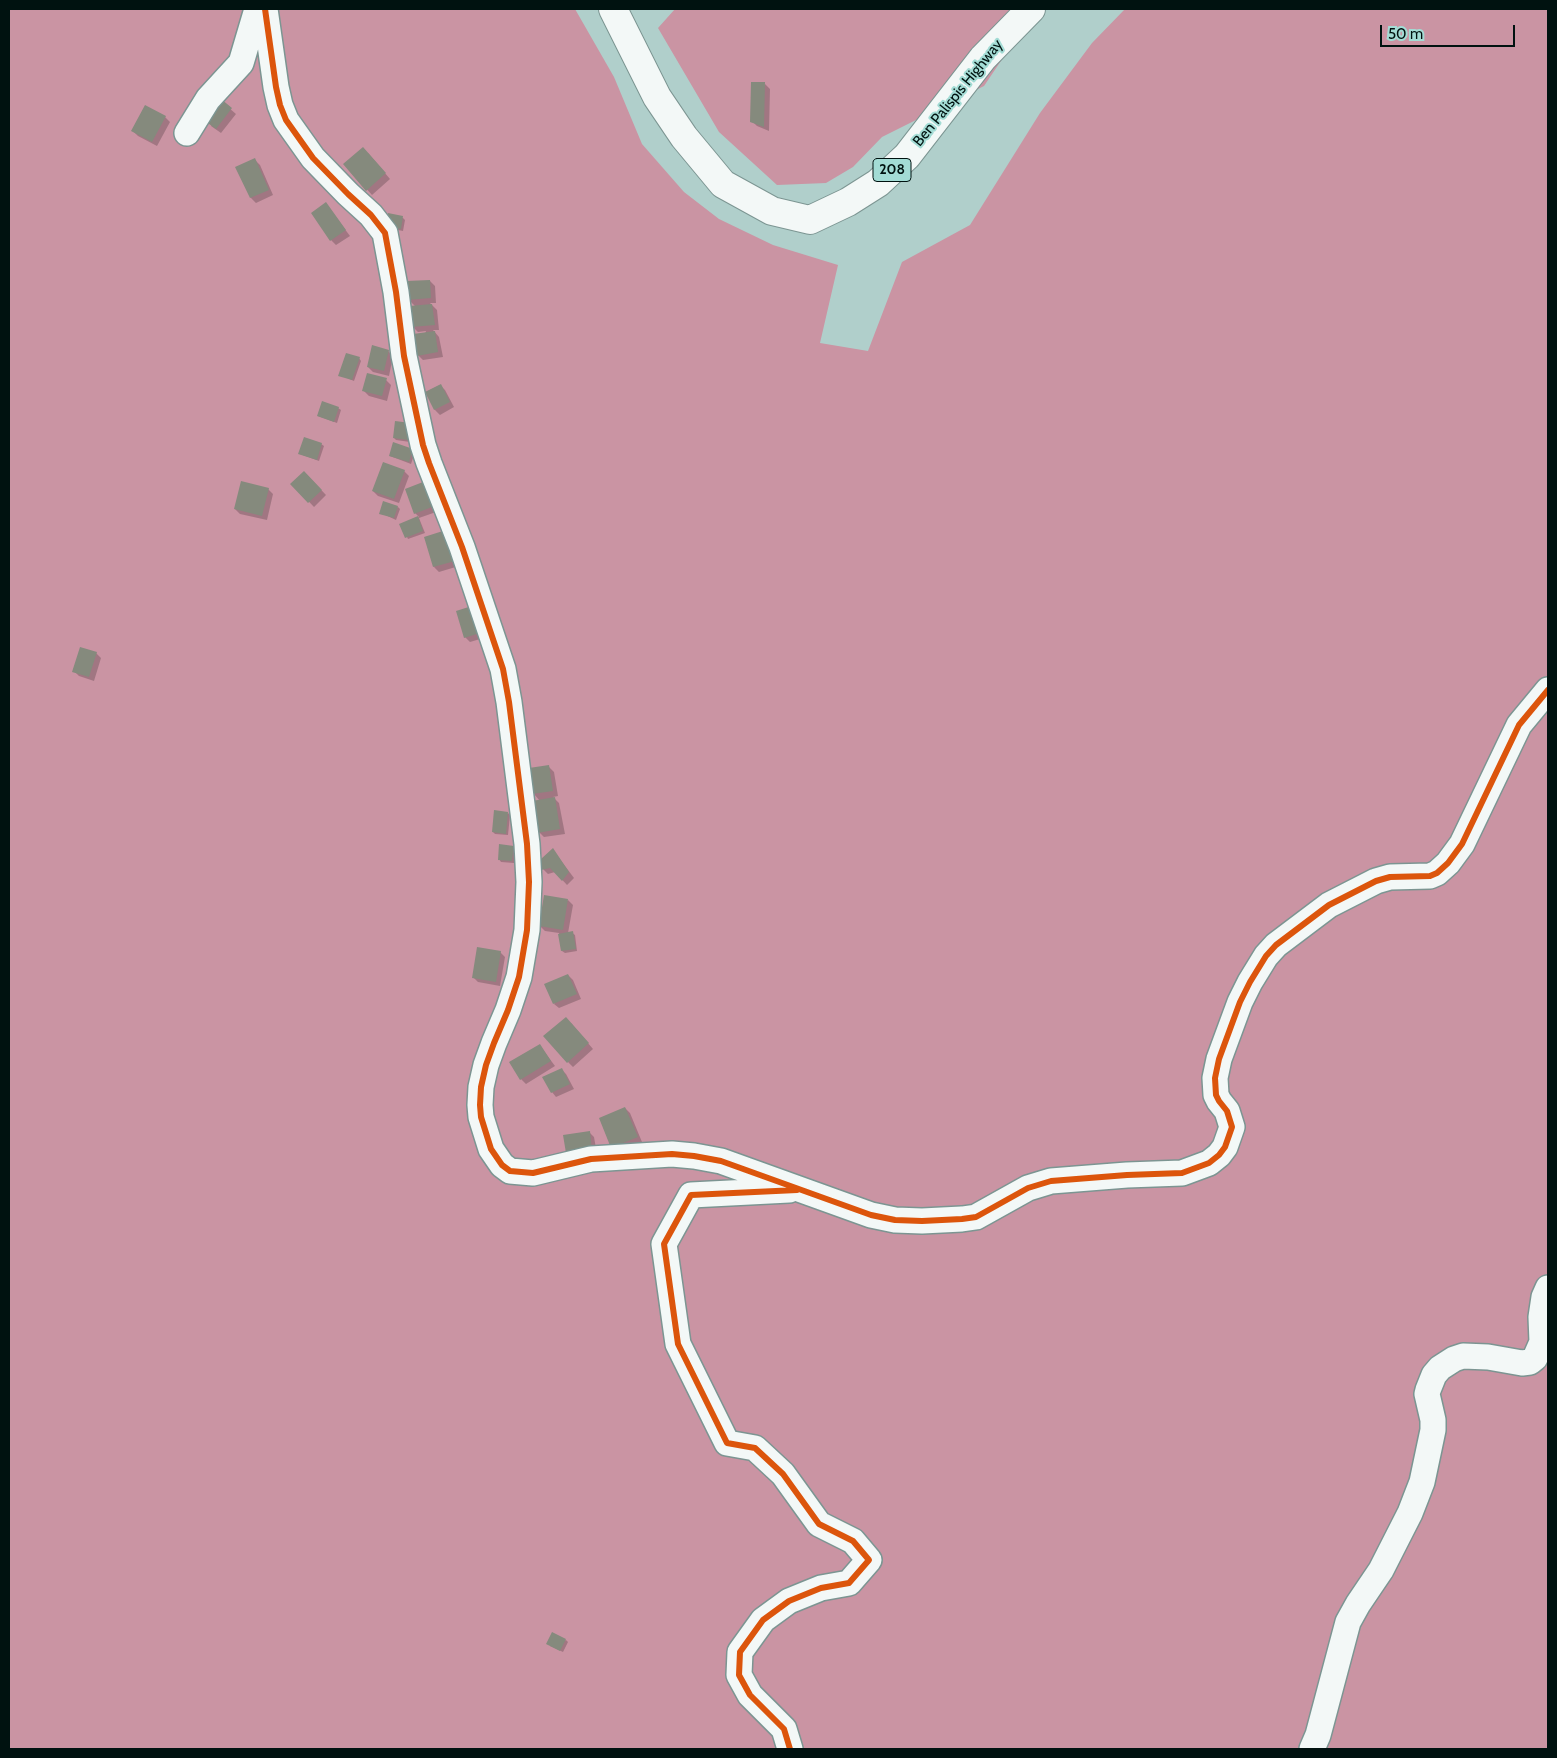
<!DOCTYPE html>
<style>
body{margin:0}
#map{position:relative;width:1557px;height:1758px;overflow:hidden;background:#b0cfcb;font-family:Cabin,sans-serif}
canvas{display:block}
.frame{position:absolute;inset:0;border:10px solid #001210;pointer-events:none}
.scale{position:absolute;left:1380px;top:25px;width:135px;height:22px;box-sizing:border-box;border:2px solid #001210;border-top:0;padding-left:6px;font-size:15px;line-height:18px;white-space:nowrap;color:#001210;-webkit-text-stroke:4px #a3dcd5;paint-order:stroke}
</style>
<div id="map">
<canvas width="1557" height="1758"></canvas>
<div class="frame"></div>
<div class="scale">50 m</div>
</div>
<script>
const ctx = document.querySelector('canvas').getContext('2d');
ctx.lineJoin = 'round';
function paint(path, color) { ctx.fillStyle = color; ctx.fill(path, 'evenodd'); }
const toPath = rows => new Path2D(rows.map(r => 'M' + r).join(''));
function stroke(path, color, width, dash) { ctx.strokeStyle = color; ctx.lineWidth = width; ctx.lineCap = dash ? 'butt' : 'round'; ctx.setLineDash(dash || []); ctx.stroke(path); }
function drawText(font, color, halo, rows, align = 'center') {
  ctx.font = font + ' Cabin,sans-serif'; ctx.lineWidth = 4; ctx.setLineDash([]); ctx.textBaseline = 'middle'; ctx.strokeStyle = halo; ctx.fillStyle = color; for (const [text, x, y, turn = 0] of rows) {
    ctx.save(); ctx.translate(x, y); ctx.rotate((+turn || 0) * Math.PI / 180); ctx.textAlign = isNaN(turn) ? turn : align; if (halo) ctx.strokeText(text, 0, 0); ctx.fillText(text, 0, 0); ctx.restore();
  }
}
paint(toPath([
 [9,9,575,9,614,77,642,144,684,192,719,219,773,245,838,265,820,343,868,351,902,262,970,225,1040,113,1092,43,1125,9,1548,9,1548,1749,9,1749],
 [675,9,1036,9,984,86,882,137,853,167,826,183,777,185,719,132,658,28]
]), '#ca94a3');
paint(toPath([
 [765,84,770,89,769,131,757,126,752,121],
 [221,101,236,114,221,133,211,126],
 [165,117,170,122,157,146,138,136,133,131],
 [368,153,390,179,372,195,345,165],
 [255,160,260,165,273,195,256,203,251,198,237,168],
 [326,204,350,236,336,245,331,240],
 [389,215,403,218,405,220,403,231,393,229],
 [430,281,435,286,436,303,430,303,437,310,439,330,433,330,439,337,443,357,423,360,418,355,426,331,418,332,413,327,415,306,408,299],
 [388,351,393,356,389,376,373,372,368,367],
 [359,358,361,361,354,381,340,375],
 [386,380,391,385,387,401,369,396,364,391],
 [440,385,445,390,454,407,440,415,435,410,426,392],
 [338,408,341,410,337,423,318,416],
 [412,426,410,442,396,440,394,438],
 [321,444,324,446,319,461,300,454],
 [394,444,415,452,411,464,390,456],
 [404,471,409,476,399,503,378,496,373,491],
 [304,472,326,495,314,507,292,484],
 [423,483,427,488,436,512,419,518,425,533,408,539,401,524,419,517,415,513],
 [268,489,273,494,267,520,240,514,235,509],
 [398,507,400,509,396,520,381,513],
 [445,532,459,566,439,572,434,567],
 [474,607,487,637,470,642,465,637],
 [96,653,101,658,94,681,79,676,74,671],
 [549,767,554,772,558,796,553,797,559,803,565,834,544,837,539,832,540,801,534,794],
 [508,813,510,815,508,835,495,834,493,832],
 [513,847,515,849,514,863,501,862,499,859],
 [553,850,574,878,567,885,555,872,548,874,543,869],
 [568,900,573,905,568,933,572,933,575,935,577,951,565,953,562,951,559,933,545,931,540,926],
 [500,952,505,957,500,986,478,982,473,977],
 [568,975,573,980,581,999,559,1008,554,1004],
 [571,1023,593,1049,573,1067,568,1062],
 [540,1046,555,1066,526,1084,521,1079],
 [561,1069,566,1074,574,1089,556,1097,552,1092],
 [625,1108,630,1113,642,1142,617,1152],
 [589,1132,594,1137,597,1154,572,1158],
 [566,1640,568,1642,563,1652,550,1646]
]), '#0003');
paint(toPath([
 [751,82,765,82,764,127,750,122],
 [221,99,232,108,216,129,205,121],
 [145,105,166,116,152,142,131,131],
 [363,147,386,173,366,191,343,164],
 [255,158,269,190,250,198,235,167],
 [326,202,346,230,330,241,311,213],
 [388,213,403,216,401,229,389,227],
 [430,280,431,298,407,300,406,281],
 [432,304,435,325,411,327,409,306],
 [435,331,438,352,417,356,413,334],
 [372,345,389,350,384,371,367,367],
 [346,353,360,357,352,380,338,376],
 [367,373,387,378,382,396,362,391],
 [441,384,450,402,434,410,425,392],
 [322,401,339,407,334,422,317,416],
 [395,421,411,423,408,440,393,438],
 [304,437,322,443,317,460,298,454],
 [393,442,413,449,409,462,389,456],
 [383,462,405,470,394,499,372,491],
 [304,471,322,490,308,503,290,484],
 [241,481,269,488,262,516,234,509],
 [423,482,432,507,414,514,405,489],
 [383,501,398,506,394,518,379,514],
 [418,516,423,531,405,538,399,524],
 [446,530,455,561,433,567,424,537],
 [475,605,483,632,464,638,456,611],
 [80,647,97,652,89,677,72,672],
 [549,765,553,791,532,794,529,768],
 [555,797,560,829,537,833,532,801],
 [494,810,508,812,506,834,492,832],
 [499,844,514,846,512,861,498,860],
 [553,848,569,872,562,881,550,868,541,870,541,859],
 [544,895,568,899,563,930,539,926],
 [573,931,576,949,561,951,558,934],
 [477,947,501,951,496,982,472,978],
 [568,974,577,994,553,1004,544,984],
 [566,1017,589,1043,567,1063,543,1036],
 [540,1044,551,1061,520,1080,509,1062],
 [562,1068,570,1084,551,1093,542,1077],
 [625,1107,638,1137,611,1148,599,1118],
 [590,1131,592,1150,566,1153,563,1135],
 [552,1632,566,1639,560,1651,546,1644]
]), '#858a7d');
const minor = toPath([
 [265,9,276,87,280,105,286,120,313,158,348,194,371,215,385,233,396,292,404,356,423,445,429,463,462,547,503,669,509,702,527,844,529,882,527,930,519,977,508,1010,494,1043,486,1065,481,1087,480,1105,481,1117,491,1149,502,1165,510,1171,533,1173,591,1159,672,1154,694,1156,721,1161,871,1215,895,1220,922,1221,962,1219,976,1217,1028,1188,1051,1181,1127,1175,1182,1173,1209,1163,1219,1155,1225,1147,1232,1127,1227,1111,1219,1101,1216,1095,1215,1078,1219,1059,1240,1002,1250,982,1266,956,1276,945,1329,905,1376,881,1390,877,1430,876,1437,873,1448,863,1462,844,1519,725,1548,690],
 [187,133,208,99,241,63,257,9],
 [789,1190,691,1195,664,1244,678,1344,727,1443,755,1448,783,1474,819,1524,853,1541,869,1560,849,1583,821,1588,789,1601,763,1620,740,1652,739,1675,750,1695,784,1729,790,1749],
 [1312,1749,1318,1735,1348,1622,1358,1604,1381,1570,1410,1513,1422,1482,1433,1430,1433,1420,1427,1394,1428,1390,1434,1375,1440,1368,1454,1359,1463,1356,1488,1357,1522,1363,1530,1362,1535,1358,1542,1342,1541,1317,1544,1297,1548,1288]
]);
const major = toPath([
 [613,9,657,97,684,137,723,184,772,211,810,220,848,202,878,183,907,156,983,58,1031,9]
]);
stroke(minor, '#7c9592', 28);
stroke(major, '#7c9592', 30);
stroke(minor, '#f3f8f7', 25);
stroke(major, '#f3f8f7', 28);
stroke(toPath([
 [265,9,276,87,280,105,286,120,313,158,348,194,371,215,385,233,396,292,404,356,423,445,429,463,462,547,503,669,509,702,527,844,529,882,527,930,519,977,508,1010,494,1043,486,1065,481,1087,480,1105,481,1117,491,1149,502,1165,510,1171,533,1173,591,1159,672,1154,694,1156,721,1161,871,1215,895,1220,922,1221,962,1219,976,1217,1028,1188,1051,1181,1127,1175,1182,1173,1209,1163,1219,1155,1225,1147,1232,1127,1227,1111,1219,1101,1216,1095,1215,1078,1219,1059,1240,1002,1250,982,1266,956,1276,945,1329,905,1376,881,1390,877,1430,876,1437,873,1448,863,1462,844,1519,725,1548,690],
 [790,1749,784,1729,750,1695,739,1675,740,1652,763,1620,789,1601,821,1588,849,1583,869,1560,853,1541,819,1524,783,1474,755,1448,727,1443,678,1344,664,1244,691,1195,797,1190]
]), '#dc550c', 6);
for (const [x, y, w] of [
 [892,170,38]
]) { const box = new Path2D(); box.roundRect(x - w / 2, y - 11.5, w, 23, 4); ctx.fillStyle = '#a3dcd5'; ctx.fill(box); stroke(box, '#001210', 1); }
drawText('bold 14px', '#001210', null, [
 ["208",892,170]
]);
drawText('15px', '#001210', '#a3dcd5', [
 ["Ben Palispis Highway",958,93,-51]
]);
</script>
